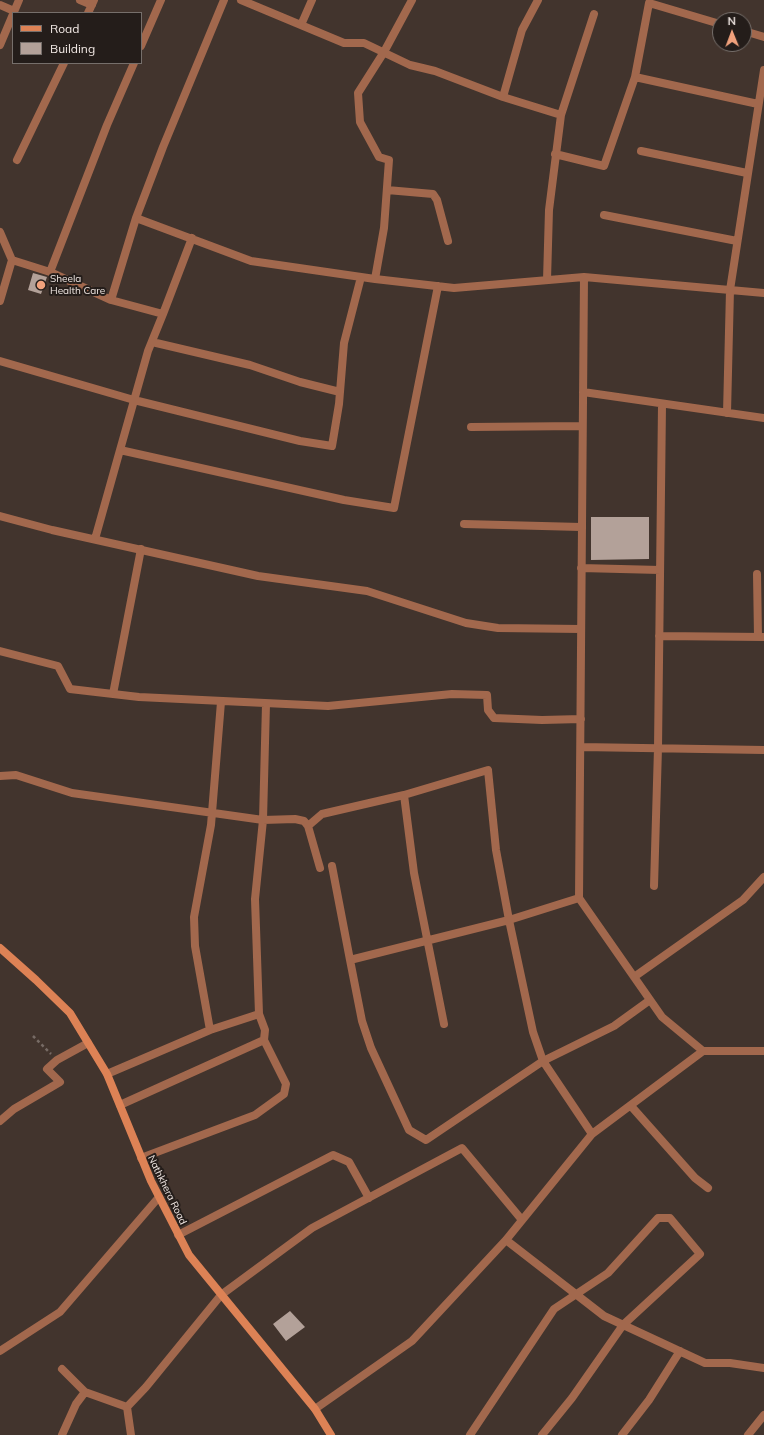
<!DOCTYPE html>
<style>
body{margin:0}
#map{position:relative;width:764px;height:1435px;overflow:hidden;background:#42342d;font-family:Mulish,sans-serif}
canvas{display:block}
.legend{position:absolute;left:12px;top:12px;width:130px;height:52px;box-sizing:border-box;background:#241d1a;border:1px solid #766f6b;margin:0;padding:5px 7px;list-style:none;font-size:12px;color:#f2e9e5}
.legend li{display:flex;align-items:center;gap:8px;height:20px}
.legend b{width:20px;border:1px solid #766f6b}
.north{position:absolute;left:712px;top:12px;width:40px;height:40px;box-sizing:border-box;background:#241d1a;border:1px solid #766f6b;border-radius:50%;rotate:359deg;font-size:11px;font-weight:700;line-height:16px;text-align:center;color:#f2e9e5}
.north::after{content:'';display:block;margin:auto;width:14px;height:18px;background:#f1a17c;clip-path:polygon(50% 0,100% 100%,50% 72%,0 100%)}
</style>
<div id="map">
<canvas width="764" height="1435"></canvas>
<ul class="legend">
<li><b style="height:5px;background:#dd8255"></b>Road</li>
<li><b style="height:11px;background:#b3a199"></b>Building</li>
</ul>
<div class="north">N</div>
</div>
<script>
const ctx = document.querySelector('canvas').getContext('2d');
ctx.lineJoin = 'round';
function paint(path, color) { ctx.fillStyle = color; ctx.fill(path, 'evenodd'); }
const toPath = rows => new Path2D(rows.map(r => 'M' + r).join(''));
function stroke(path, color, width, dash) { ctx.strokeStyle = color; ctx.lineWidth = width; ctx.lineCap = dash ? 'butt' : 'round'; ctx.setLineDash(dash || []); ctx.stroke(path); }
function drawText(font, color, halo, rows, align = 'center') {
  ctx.font = font + ' Mulish,sans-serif'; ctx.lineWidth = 4; ctx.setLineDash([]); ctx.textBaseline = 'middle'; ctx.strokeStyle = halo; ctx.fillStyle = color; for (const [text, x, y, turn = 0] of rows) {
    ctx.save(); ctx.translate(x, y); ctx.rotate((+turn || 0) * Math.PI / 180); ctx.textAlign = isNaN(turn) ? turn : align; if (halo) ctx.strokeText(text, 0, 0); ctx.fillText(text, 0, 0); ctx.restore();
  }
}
paint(toPath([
 [33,273,47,277,41,294,28,290],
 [591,517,649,517,649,559,591,560],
 [290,1311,305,1327,286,1341,273,1324]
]), '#b3a199');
stroke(toPath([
 [33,1036,51,1054]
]), '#776b65', 2.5, [3, 3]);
stroke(toPath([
 [80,0,92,5],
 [241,0,344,43,364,43,410,65,435,71,503,97,561,115],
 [0,5,14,11],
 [88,13,94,0],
 [301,25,312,0],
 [744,31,764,37],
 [0,45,19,0],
 [141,46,161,0],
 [635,77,758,104],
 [503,97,522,30,538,0],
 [641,151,747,173],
 [555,154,604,166,635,77,649,3,720,24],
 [17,160,64,63],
 [387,190,433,194,437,200,448,241],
 [604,215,737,241],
 [136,218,251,261,375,279,454,288,584,277,764,293],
 [0,232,12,260,50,272,111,300,163,314,192,238],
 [50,272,107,125,134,63],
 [584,277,579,898,662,1017,703,1051],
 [375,279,384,228,389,160,379,157,360,122,358,93,384,52,412,0],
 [547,280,549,210,561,115,594,14],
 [111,300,136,218,163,147,224,0],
 [0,301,12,260],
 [163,314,148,351,120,450,344,500,394,508,438,286],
 [152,342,250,365,300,382,340,392],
 [0,361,134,400,300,441,332,446,339,404,344,343,361,277],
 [583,392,764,418],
 [727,413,730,290,764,70],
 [471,427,582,426],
 [0,516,52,530,258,576,367,591,466,623,498,628,581,629],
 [464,524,581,527],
 [95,539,120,450],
 [581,568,660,570],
 [757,574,758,637],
 [659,636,764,637],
 [0,651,58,666,70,689,139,697,328,706,452,694,487,695,488,710,494,718,542,720,581,719],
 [113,694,141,549],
 [581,747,764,750],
 [0,776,16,775,72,793,263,820,295,819,304,821,308,826,320,868],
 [308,826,322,814,404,795],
 [332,866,350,960],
 [654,886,658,748,662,405],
 [579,898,509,920,350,960,362,1021,371,1048,409,1130,426,1140,543,1061,614,1026,650,1000],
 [634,977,743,900,764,877],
 [444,1024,414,873,404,795,488,770,496,850,509,920,533,1032,543,1061,592,1134],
 [210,1030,195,946,194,917,211,825,221,702],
 [107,1074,210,1030,259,1014],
 [120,1105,264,1040],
 [631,1106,695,1178,708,1188],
 [0,1121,14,1109,60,1082,47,1069,57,1060,88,1043],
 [141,1158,255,1115,284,1094,286,1084,264,1040,265,1030,259,1014,255,899,263,820,266,704],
 [178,1235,333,1155,349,1162,369,1198],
 [506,1240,604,1316,705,1363,730,1363,764,1368],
 [0,1351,60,1312,159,1197],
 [62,1369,85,1392,127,1407],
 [315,1409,412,1341,506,1240,592,1134,703,1051,764,1051],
 [62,1435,76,1404,85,1392],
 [131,1435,127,1407,146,1387,221,1295,312,1228,462,1148,522,1220],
 [470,1435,554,1309,608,1273,658,1218,670,1218,700,1254,623,1325,572,1398,542,1435],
 [622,1435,649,1400,680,1351],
 [748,1435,764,1415]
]), '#a2684d', 8);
stroke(toPath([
 [0,948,36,980,70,1013,107,1074,151,1181,189,1255,315,1409,331,1435]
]), '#dd8255', 8);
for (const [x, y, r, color] of [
 [41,285,5,"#f1a17c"]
]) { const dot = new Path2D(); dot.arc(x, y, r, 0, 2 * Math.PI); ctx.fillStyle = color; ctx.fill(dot); stroke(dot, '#241d1a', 1.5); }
drawText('10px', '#f2e9e5', '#241d1a', [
 ["Sheela",50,279],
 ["Health Care",50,291]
], 'left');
drawText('10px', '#f2e9e5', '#241d1a', [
 ["Nathkhera Road",167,1190,64]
]);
</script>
